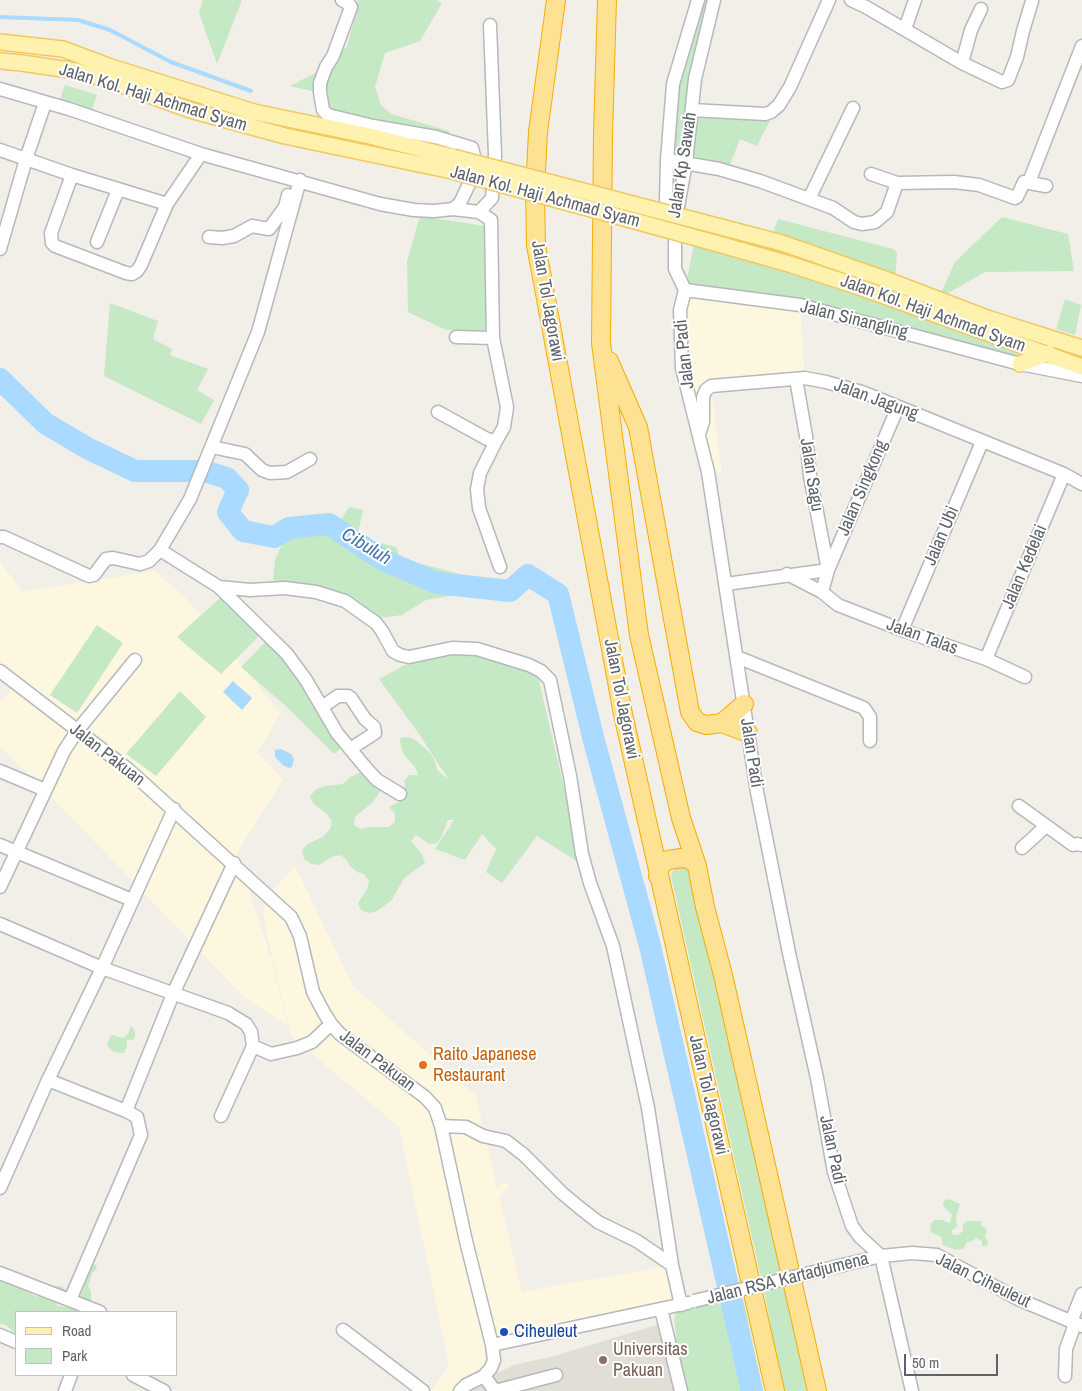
<!DOCTYPE html>
<style>
body{margin:0}
#map{position:relative;width:1082px;height:1391px;overflow:hidden;background:#f1efe8;font-family:"Archivo Narrow",sans-serif}
canvas{display:block}
.legend{position:absolute;left:15px;top:1311px;width:162px;height:65px;box-sizing:border-box;background:#fff;border:1px solid #bfc1c3;margin:0;padding:6px 9px;list-style:none;font-size:15px;color:#5f6368}
.legend li{display:flex;align-items:center;gap:10px;height:25px}
.legend b{width:25px;border:1px solid #bfc1c3}
.scale{position:absolute;left:904px;top:1354px;width:94px;height:22px;box-sizing:border-box;border:2px solid #5f6368;border-top:0;padding-left:6px;font-size:15px;line-height:18px;white-space:nowrap;color:#5f6368;-webkit-text-stroke:4px #fff;paint-order:stroke}
</style>
<div id="map">
<canvas width="1082" height="1391"></canvas>
<ul class="legend">
<li><b style="height:6px;background:#fff2af"></b>Road</li>
<li><b style="height:14px;background:#c5e8c5"></b>Park</li>
</ul>
<div class="scale">50 m</div>
</div>
<script>
const ctx = document.querySelector('canvas').getContext('2d');
ctx.lineJoin = 'round';
function paint(path, color) { ctx.fillStyle = color; ctx.fill(path, 'evenodd'); }
const toPath = rows => new Path2D(rows.map(r => 'M' + r).join(''));
function stroke(path, color, width, dash) { ctx.strokeStyle = color; ctx.lineWidth = width; ctx.lineCap = dash ? 'butt' : 'round'; ctx.setLineDash(dash || []); ctx.stroke(path); }
function drawText(font, color, halo, rows, align = 'center') {
  ctx.font = font + ' "Archivo Narrow",sans-serif'; ctx.lineWidth = 4; ctx.setLineDash([]); ctx.textBaseline = 'middle'; ctx.strokeStyle = halo; ctx.fillStyle = color; for (const [text, x, y, turn = 0] of rows) {
    ctx.save(); ctx.translate(x, y); ctx.rotate((+turn || 0) * Math.PI / 180); ctx.textAlign = isNaN(turn) ? turn : align; if (halo) ctx.strokeText(text, 0, 0); ctx.fillText(text, 0, 0); ctx.restore();
  }
}
paint(toPath([
 [685,290,800,305,805,378,711,388,722,474,708,472,682,368],
 [0,561,22,592,154,571,182,594,281,713,257,752,283,779,237,853,270,956,272,955,263,914,267,896,295,866,353,986,476,1096,497,1188,505,1182,509,1187,499,1196,522,1292,672,1265,681,1305,501,1344,467,1391,431,1391,449,1365,399,1127,291,1036,273,960,272,961,288,1026,244,997,45,790,0,747,0,703,15,684,0,675]
]), '#fef7e0');
paint(toPath([
 [660,1324,676,1391,471,1391,493,1375,514,1365,554,1356]
]), '#e1ded6');
paint(toPath([
 [203,0,242,0,217,64,199,13],
 [358,0,436,0,442,3,420,41,385,53,375,87,381,105,391,114,449,131,448,140,328,115,320,93,290,86,331,65,347,46,357,10],
 [698,0,714,0,692,110,765,115,777,107,757,146,740,139,727,172,686,163,675,227,667,160,673,84],
 [65,85,97,95,91,112,59,102],
 [420,216,491,227,490,330,446,330,408,312,407,261],
 [1002,217,1068,234,1074,271,985,272,938,299,955,262],
 [778,219,893,249,897,252,895,283,771,238],
 [695,238,782,262,834,279,1025,347,1027,350,1027,356,1022,363,1071,345,1082,348,1082,376,1020,364,800,305,685,290],
 [1065,299,1081,305,1075,335,1056,329],
 [110,303,158,321,153,339,172,349,170,355,208,369,197,390,214,400,201,424,104,376],
 [349,507,363,510,357,537,396,547,400,558,463,575,461,594,426,600,402,615,378,618,273,580,275,560,289,528,316,516,339,523],
 [222,596,261,634,221,674,177,637],
 [97,625,123,643,77,713,50,695],
 [269,638,296,670,344,746,334,754,288,708,241,667],
 [481,650,536,668,566,796,578,862,537,836,502,883,486,872,496,849,482,834,465,860,435,849,454,820,448,820,442,836,437,843,429,844,416,835,411,841,422,854,425,863,404,878,392,900,377,911,369,913,361,910,358,903,367,889,369,881,364,874,357,872,351,867,346,859,340,855,332,857,319,865,311,864,304,859,302,850,308,844,324,836,330,829,332,821,327,814,314,804,310,797,315,790,325,786,343,784,349,778,358,773,367,772,382,788,373,802,355,817,354,825,361,829,370,827,389,827,395,822,395,813,389,807,397,803,404,797,405,782,403,782,409,775,418,775,415,767,404,755,401,747,400,738,409,737,417,741,431,754,435,761,437,770,449,780,419,734,379,679,405,665],
 [180,691,206,717,156,776,126,754],
 [684,867,692,871,807,1391,782,1391,766,1300,671,876,672,872,676,868],
 [131,1026,135,1031,135,1037,132,1040,127,1040,127,1046,124,1053,114,1052,107,1046,110,1036,114,1035,117,1037,123,1038,128,1034],
 [949,1199,960,1204,956,1216,957,1227,952,1230,952,1234,955,1235,960,1234,963,1230,963,1224,967,1221,980,1221,982,1222,981,1225,987,1230,985,1237,988,1242,987,1246,982,1246,982,1241,976,1238,971,1242,967,1242,963,1249,956,1250,943,1245,941,1237,931,1232,930,1226,934,1220,942,1220,950,1223,952,1215,944,1207,943,1204,944,1201],
 [94,1264,97,1266,96,1269,92,1274,88,1286,91,1291,91,1298,96,1312,16,1312,16,1334,6,1325,0,1324,0,1276,37,1297,40,1296,36,1282,39,1281,52,1286,61,1286,66,1290,66,1293,56,1304,58,1306,65,1307,76,1303,83,1291,88,1270,92,1265],
 [743,1298,763,1391,685,1391,675,1344,676,1336,674,1319,676,1313,680,1310]
]), '#c5e8c5');
paint(toPath([
 [233,681,252,698,242,710,223,692],
 [281,749,291,754,294,759,292,767,289,768,284,766,275,757,275,750]
]), '#aadaff');
stroke(toPath([
 [0,17,78,20,110,30,171,62,251,91]
]), '#aadaff', 4);
stroke(toPath([
 [0,379,45,423,87,448,135,471,204,471,227,478,238,490,228,512,243,531,274,537,289,528,329,524,383,560,437,583,510,591,528,575,558,594,594,741,650,946,752,1391]
]), '#aadaff', 22);
const minor = toPath([
 [342,0,349,4,351,7,333,56,326,67,320,83,320,92,323,110,328,115,373,126,436,137,472,148,474,156,470,182,460,203,453,209],
 [698,0,673,84,667,160,666,200,675,227,675,269,685,290,680,310,682,368,708,472,757,792,789,953,817,1078,834,1172,852,1226,860,1237,881,1256],
 [851,0,866,7,962,63],
 [981,9,971,30,962,63,1002,82,1008,80,1017,57,1023,31,1032,1],
 [905,29,915,0],
 [0,89,69,109,201,154,380,204,414,210,434,211,453,209,479,212,491,220,493,338,507,407,504,427,496,441,487,439,438,412],
 [692,110,765,114,771,112,779,105,790,87,829,0],
 [0,150,72,175,167,204],
 [667,160,719,169,760,181,833,208,854,222,862,224,875,222,887,212,897,183],
 [871,174,897,183,954,182,979,185,1015,198,1017,197,1024,182,1046,186],
 [72,175,51,233,52,243,55,246,126,273,132,274,137,271,141,265,167,204,201,154],
 [1029,182,1082,46],
 [809,199,853,108],
 [479,212,492,198,495,155,490,25],
 [675,224,686,162,695,79,714,0],
 [209,237,222,238,234,236,252,226,269,229,285,207,288,195],
 [97,242,118,190],
 [0,249,26,159,45,103],
 [685,290,800,305,1020,364,1082,376],
 [456,337,493,338],
 [796,379,806,436,810,476,828,570],
 [898,407,828,570,822,592,838,605,902,630,986,659,1025,677],
 [700,431,703,422,703,397,706,390,711,386,805,378,826,382,862,392,1064,474,1082,484],
 [496,441,480,473,477,489,479,508,500,567],
 [212,447,245,454,262,470,270,473,287,472,310,459],
 [0,537,4,537,89,576,94,575,106,559,113,558,140,564,149,561,160,550,190,499,258,332,300,180],
 [160,550,219,587,287,654,306,680,337,733,366,768,377,780,400,794],
 [787,574,822,592],
 [726,584,828,570],
 [219,587,250,590,285,588,316,592,345,601,376,623,382,631,393,651,400,655,409,657,452,648,477,649,529,665,541,671,550,680,570,776,582,854,590,883,613,946,648,1108,672,1265,681,1305],
 [902,630,982,442],
 [737,657,864,708,870,717,870,741],
 [986,659,1064,474],
 [0,671,129,770,291,917,300,936,313,992,323,1011,331,1024,340,1034,425,1097,435,1108,441,1126,466,1241,492,1345,494,1360,491,1368,484,1376,466,1385,460,1391],
 [322,707,338,696,348,696,351,698,365,719,374,727,375,733,350,749],
 [0,771,45,790],
 [1019,806,1073,845,1077,844,1082,845],
 [0,845,132,900],
 [1022,848,1046,826],
 [0,887,64,751,77,731,135,660],
 [0,924,102,968,228,1013,246,1024,251,1032,253,1046,221,1116],
 [253,1046,271,1054,297,1048,312,1042,331,1024],
 [48,1080,126,1111,137,1117,141,1135,70,1300],
 [126,1111,173,994,234,863],
 [441,1126,466,1127,483,1136,506,1141,524,1155,562,1193,580,1208,598,1222,637,1241,672,1265],
 [0,1188,48,1080,102,968,174,809],
 [881,1256,912,1391],
 [843,1265,881,1256,912,1253,937,1255,1018,1299,1082,1326],
 [0,1273,100,1312],
 [661,1309,681,1391],
 [1071,1322,1082,1294],
 [343,1330,423,1391],
 [0,1335,16,1342],
 [492,1345,688,1303],
 [133,1375,164,1391],
 [484,1376,495,1391,556,1375],
 [1065,1376,1066,1349,1075,1324],
 [65,1391,71,1375]
]);
const major = toPath([
 [0,42,63,49,108,66,254,112,370,136,453,157],
 [0,61,22,63,76,71,105,79,190,110,285,136,452,171],
 [721,227,782,243,882,278,987,318,1082,348],
 [715,243,789,264,859,287,1082,367],
 [1020,364,1048,353]
]);
const highway = toPath([
 [556,0,538,132,535,191,536,245,623,714,775,1391],
 [607,0,603,135,601,343,639,635,681,818,697,866,705,907,723,975,817,1391],
 [609,361,638,427,690,712,697,722,706,725,722,723,744,704],
 [722,723,748,733],
 [658,876,660,866,668,860,681,858,690,859,697,866]
]);
stroke(minor, '#b5b8bc', 15);
stroke(major, '#f2c960', 18);
stroke(highway, '#f9ab00', 20);
stroke(minor, '#fff', 12);
stroke(major, '#fff2af', 15);
stroke(highway, '#fde293', 18);
const minorBridge = toPath([
 [694,1301,843,1265]
]);
const majorBridge = toPath([
 [453,157,721,227],
 [452,171,715,243]
]);
stroke(minorBridge, '#b5b8bc', 15, []);
stroke(majorBridge, '#f2c960', 18, []);
stroke(minorBridge, '#fff', 12);
stroke(majorBridge, '#fff2af', 15);
for (const [x, y, r, color] of [
 [423,1065,5,"#e8710a"],
 [504,1332,5,"#1a4fb4"],
 [603,1360,5,"#8d6e63"]
]) { const dot = new Path2D(); dot.arc(x, y, r, 0, 2 * Math.PI); ctx.fillStyle = color; ctx.fill(dot); stroke(dot, '#fff', 2); }
drawText('18px', '#5f6368', '#fff', [
 ["Jalan Kol. Haji Achmad Syam",153,98,17],
 ["Jalan Kp Sawah",683,165,-81],
 ["Jalan Kol. Haji Achmad Syam",545,197,15],
 ["Jalan Tol Jagorawi",547,301,80],
 ["Jalan Kol. Haji Achmad Syam",933,314,20],
 ["Jalan Sinangling",854,320,14],
 ["Jalan Padi",685,354,-96],
 ["Jalan Jagung",876,400,20],
 ["Jalan Sagu",811,475,81],
 ["Jalan Singkong",863,488,-67],
 ["Jalan Ubi",942,536,-67],
 ["Jalan Kedelai",1025,567,-67],
 ["Jalan Talas",922,637,20],
 ["Jalan Tol Jagorawi",621,699,79],
 ["Jalan Padi",751,753,81],
 ["Jalan Pakuan",107,755,38],
 ["Jalan Pakuan",377,1061,37],
 ["Jalan Tol Jagorawi",708,1095,77],
 ["Jalan Padi",832,1150,78],
 ["Jalan RSA Kartadjumena",788,1279,-14],
 ["Jalan Ciheuleut",983,1281,26]
]);
drawText('18px', '#c56008', '#fff', [
 ["Raito Japanese",433,1055],
 ["Restaurant",433,1076]
], 'left');
drawText('18px', '#164399', '#fff', [
 ["Ciheuleut",514,1332]
], 'left');
drawText('18px', '#785e54', '#fff', [
 ["Universitas",613,1350],
 ["Pakuan",613,1371]
], 'left');
drawText('italic 19px', '#4174aa', '#fff', [
 ["Cibuluh",366,547,31]
]);
</script>
